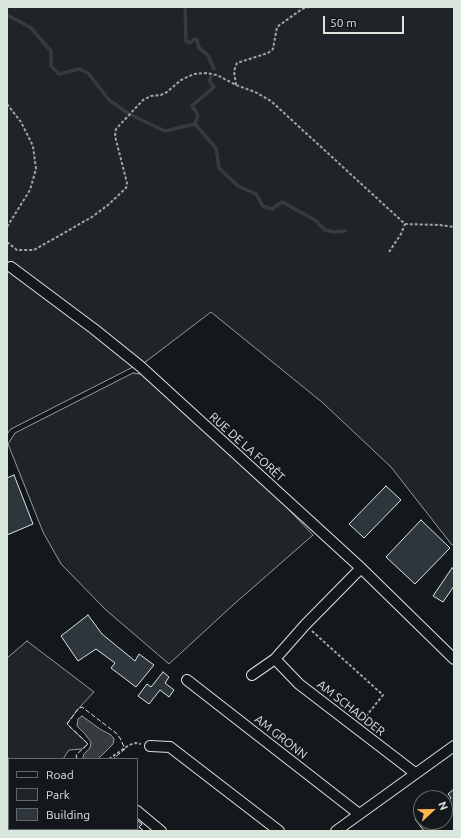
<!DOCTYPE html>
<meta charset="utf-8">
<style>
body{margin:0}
#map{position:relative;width:461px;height:838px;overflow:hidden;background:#14181c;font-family:Ubuntu,sans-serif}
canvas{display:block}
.frame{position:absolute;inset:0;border:8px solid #d8e6dc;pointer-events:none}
.legend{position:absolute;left:8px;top:758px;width:130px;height:72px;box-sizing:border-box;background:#14181c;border:1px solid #626a69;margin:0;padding:5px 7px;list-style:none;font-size:12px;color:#d8e6dc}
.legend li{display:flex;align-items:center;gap:8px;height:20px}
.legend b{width:20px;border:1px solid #626a69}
.north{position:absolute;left:413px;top:790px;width:40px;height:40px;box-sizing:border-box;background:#14181c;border:1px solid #626a69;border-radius:50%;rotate:68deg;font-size:11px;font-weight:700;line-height:16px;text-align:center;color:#d8e6dc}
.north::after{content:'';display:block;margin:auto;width:14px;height:18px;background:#ffb74d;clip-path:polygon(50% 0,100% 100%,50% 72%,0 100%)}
.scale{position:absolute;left:323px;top:16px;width:81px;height:18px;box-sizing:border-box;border:2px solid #d8e6dc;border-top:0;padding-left:5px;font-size:12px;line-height:14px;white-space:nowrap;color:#d8e6dc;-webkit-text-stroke:3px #14181c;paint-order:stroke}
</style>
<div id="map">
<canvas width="461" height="838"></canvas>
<div class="frame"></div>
<ul class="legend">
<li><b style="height:5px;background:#14181c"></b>Road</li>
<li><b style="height:11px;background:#202428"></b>Park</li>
<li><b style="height:11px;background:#2c363c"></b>Building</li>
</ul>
<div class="north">N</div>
<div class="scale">50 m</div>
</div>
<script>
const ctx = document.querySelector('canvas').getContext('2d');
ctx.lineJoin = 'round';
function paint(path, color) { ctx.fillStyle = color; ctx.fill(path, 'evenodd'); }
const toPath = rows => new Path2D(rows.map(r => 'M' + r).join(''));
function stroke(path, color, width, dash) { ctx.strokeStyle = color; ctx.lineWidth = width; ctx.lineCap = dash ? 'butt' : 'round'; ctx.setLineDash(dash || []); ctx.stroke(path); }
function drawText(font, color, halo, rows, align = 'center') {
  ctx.font = font + ' Ubuntu,sans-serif'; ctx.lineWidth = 3; ctx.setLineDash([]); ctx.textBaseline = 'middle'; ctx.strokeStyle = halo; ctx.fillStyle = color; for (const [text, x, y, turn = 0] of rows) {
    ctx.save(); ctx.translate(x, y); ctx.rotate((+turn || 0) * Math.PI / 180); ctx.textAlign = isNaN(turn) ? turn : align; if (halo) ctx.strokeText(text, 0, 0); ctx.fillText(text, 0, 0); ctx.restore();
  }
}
const green = toPath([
 [7,7,454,7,454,544,452,545,391,467,323,403,211,312,144,363,19,269,135,366,11,429,7,434,7,7],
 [133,373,146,375,267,487,313,535,233,605,169,664,106,610,61,564,43,532,8,444,15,433,133,373],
 [27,641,94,692,78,709,67,724,88,744,82,749,69,750,63,759,10,759,7,757,7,658,27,641]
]);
paint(green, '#202428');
stroke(green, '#939e99', 1);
const water = toPath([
 [82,716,100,729,111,735,114,739,113,744,98,759,84,759,83,757,84,754,90,748,91,742,85,734,77,726,78,719,82,716]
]);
paint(water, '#363b3e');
stroke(water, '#939e99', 1);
stroke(toPath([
 [185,7,186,41,190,43,194,39,197,40,199,48,208,55,214,69],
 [7,15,30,27,51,51,51,66,59,74,79,69,88,73,109,100,129,114,165,131,195,124,216,148,219,168,238,186,256,194,263,206,272,209,282,202,315,220,325,230,334,232,345,231],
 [195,124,198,115,192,106,214,87,209,81,211,77],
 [7,799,9,801]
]), '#363b3e', 3.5);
const building = toPath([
 [14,475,33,524,7,535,7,478,14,475],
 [386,486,401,500,364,538,349,524,386,486],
 [421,520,450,548,415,584,386,557,421,520],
 [452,568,454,569,454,586,443,602,433,596,452,568],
 [88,615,102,634,135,661,139,654,154,665,136,687,111,668,115,663,96,649,78,661,61,636,88,615],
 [163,672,169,677,165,683,174,690,169,697,160,690,149,704,138,696,147,684,151,687,163,672],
 [454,789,454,811,447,801,451,798,448,794,454,789],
 [421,815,421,822,443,822,431,831,424,831,415,819,421,815],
 [137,820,142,824,139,827,144,831,131,831,128,829,137,829,137,820],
 [83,829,102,829,104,831,81,831,83,829]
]);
paint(building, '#2c363c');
stroke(building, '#d8e6dc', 1);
const minor = toPath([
 [11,267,94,329,140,366,361,568,454,659],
 [275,659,299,684,415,773],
 [252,675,275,659,305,625,361,568],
 [187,680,359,814],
 [150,746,170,747,279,831],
 [137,811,161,831],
 [336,831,454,746]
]);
stroke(minor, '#d8e6dc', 12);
stroke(toPath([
 [236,85,234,71,237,63,268,53,273,49,277,27,302,9,309,7],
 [7,104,21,122,33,146,36,169,30,190,7,227],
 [7,242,17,250,34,250,92,217,108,205,126,188,127,183,115,136,116,129,143,100,151,96,161,95,167,92,181,80,194,74,206,73,217,75,236,85,255,92,271,101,405,224,440,225,454,227],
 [389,252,401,234,405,224],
 [312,631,383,695,363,720],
 [109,759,129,745,136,743,141,744]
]), '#9da8a2', 2, [3, 2]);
stroke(minor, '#14181c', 10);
stroke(toPath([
 [77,759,76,755,88,744,67,724,78,709,82,707,116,733,120,738,125,749,113,759]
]), '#d8e6dc', 1, [5, 2]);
drawText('12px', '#d8e6dc', '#14181c', [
 ["RUE DE LA FORÊT",247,447,42],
 ["AM SCHADDER",351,708,38],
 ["AM GRONN",281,737,38]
]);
</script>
